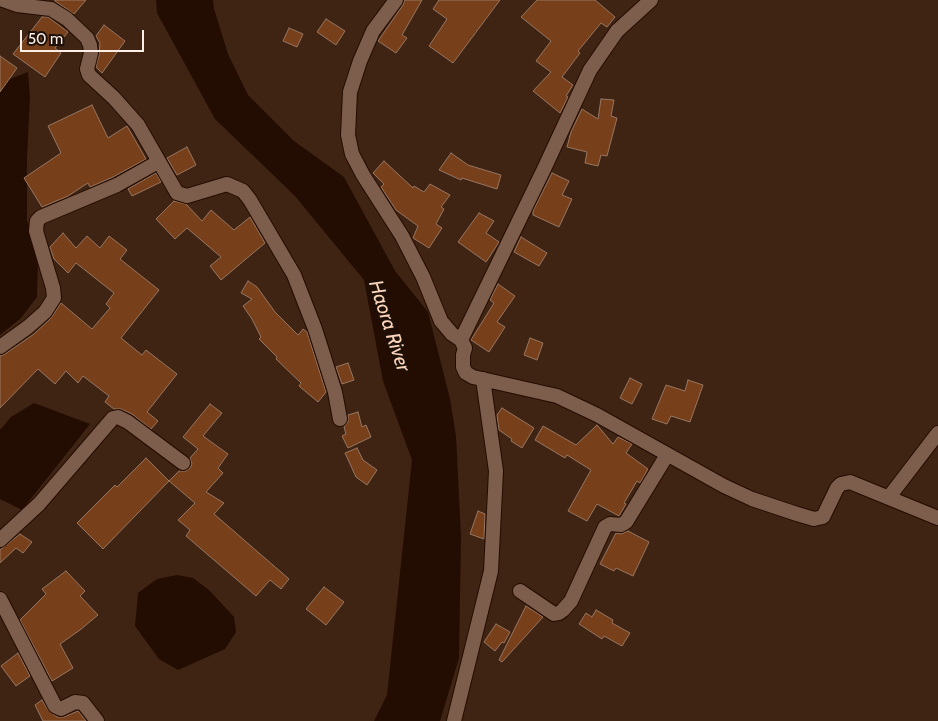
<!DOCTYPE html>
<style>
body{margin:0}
#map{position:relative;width:938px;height:721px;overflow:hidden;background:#3f2413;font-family:Cabin,sans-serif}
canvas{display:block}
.scale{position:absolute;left:20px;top:30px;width:124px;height:22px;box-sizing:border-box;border:2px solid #fdeee6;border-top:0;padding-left:6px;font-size:15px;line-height:18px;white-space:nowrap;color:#fdeee6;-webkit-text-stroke:4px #1d110a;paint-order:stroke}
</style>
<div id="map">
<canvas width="938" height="721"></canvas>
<div class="scale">50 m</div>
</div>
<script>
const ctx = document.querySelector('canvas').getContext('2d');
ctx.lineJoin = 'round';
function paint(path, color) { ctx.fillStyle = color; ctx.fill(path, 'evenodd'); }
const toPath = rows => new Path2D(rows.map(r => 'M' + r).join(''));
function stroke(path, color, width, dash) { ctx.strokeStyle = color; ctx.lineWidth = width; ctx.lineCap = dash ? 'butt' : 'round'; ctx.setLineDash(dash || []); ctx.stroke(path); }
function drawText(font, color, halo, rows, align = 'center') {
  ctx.font = font + ' Cabin,sans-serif'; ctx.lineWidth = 4; ctx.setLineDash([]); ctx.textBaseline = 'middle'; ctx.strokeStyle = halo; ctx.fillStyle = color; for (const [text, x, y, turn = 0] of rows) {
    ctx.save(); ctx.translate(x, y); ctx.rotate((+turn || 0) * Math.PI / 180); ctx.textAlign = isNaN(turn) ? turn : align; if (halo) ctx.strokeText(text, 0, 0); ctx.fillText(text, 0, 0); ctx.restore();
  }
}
paint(toPath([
 [156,0,213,0,214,9,228,54,248,95,294,141,344,177,395,271,428,312,450,399,456,436,461,537,459,658,440,721,374,721,387,695,412,460,383,381,364,280,295,196,215,119,157,13],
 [28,72,30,97,27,157,27,220,38,257,37,297,21,318,0,335,0,83],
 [34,403,90,424,22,510,0,499,0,430,11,417],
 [177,575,193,578,209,590,234,617,236,632,225,649,178,670,159,659,135,626,138,593,157,579]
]), '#230c01');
const building = toPath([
 [55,0,86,0,74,14,55,1,55,0],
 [405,0,422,0,402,35,407,38,396,53,378,41,403,5,405,0],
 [439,0,500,0,453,63,429,46,447,19,433,9,439,0],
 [537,0,595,0,615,17,607,27,601,23,578,51,580,53,562,77,573,85,566,96,568,97,560,113,533,91,551,72,536,61,551,41,521,17,537,0],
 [42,17,48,17,68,32,55,48,61,53,45,77,13,54,42,17],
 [326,19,345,31,336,45,317,32,326,19],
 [104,25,125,41,102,73,96,67,99,55,100,43,96,36,104,25],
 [289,28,303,34,297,47,283,41,289,28],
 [0,56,17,68,0,92,0,56],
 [601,99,614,100,611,116,617,118,607,156,601,155,598,166,585,163,587,152,567,147,571,132,582,109,598,119,601,99],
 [92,105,108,138,127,126,146,159,113,177,90,187,88,183,68,196,42,207,24,178,61,153,48,126,92,105],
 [187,147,196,165,177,175,167,158,187,147],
 [451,153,468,165,501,175,497,189,462,178,461,180,439,170,451,153],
 [384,161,413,188,414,186,424,192,430,184,450,195,441,207,444,209,436,224,442,228,429,248,413,238,418,226,396,210,381,187,384,184,373,173,384,161],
 [156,173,161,182,132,196,128,189,156,173],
 [552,173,569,181,562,195,572,199,559,227,533,215,533,211,552,173],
 [174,201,186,204,202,221,211,210,234,230,250,217,265,243,221,280,210,266,221,257,187,228,175,239,156,219,174,201],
 [479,213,494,221,486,233,499,242,486,262,458,242,479,213],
 [63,233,76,248,87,236,100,248,109,236,127,250,120,259,159,290,121,338,142,355,146,350,177,374,147,412,158,421,151,429,132,414,121,409,114,409,105,402,109,396,83,376,78,383,66,371,55,384,38,369,0,408,0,356,5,354,34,334,51,318,61,303,92,329,110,308,106,304,114,293,76,263,68,273,54,259,50,247,63,233],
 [521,237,547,253,539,266,514,252,521,237],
 [248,281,257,287,275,312,298,335,303,329,307,332,326,392,318,402,299,386,301,383,276,359,277,357,259,339,261,337,252,319,243,306,252,299,241,293,248,281],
 [498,284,515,296,497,322,505,327,489,352,471,340,494,303,490,300,498,284],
 [530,338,543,343,537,360,524,355,530,338],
 [348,363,354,380,342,384,336,367,348,363],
 [630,378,642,384,632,404,620,398,630,378],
 [688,380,703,385,690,422,671,416,667,424,652,419,666,385,685,391,688,380],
 [210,404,222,413,203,436,228,454,218,468,223,473,206,492,224,503,214,514,289,579,281,589,270,580,256,596,186,536,190,530,178,520,195,503,169,481,179,471,186,471,190,468,192,464,190,458,198,449,183,437,210,404],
 [502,408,534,428,522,448,511,441,512,439,499,430,497,415,502,408],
 [358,412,362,427,366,425,371,437,348,448,342,436,346,434,344,427,348,422,348,415,358,412],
 [597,425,613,444,618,437,632,444,626,453,648,469,640,483,637,481,624,503,626,504,619,516,597,504,587,521,568,511,591,470,567,455,565,458,535,440,543,426,576,445,597,425],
 [357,448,363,460,377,470,367,485,356,477,345,453,357,448],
 [146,458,169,481,103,549,77,523,115,485,117,487,146,458],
 [478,511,485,514,484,539,470,534,478,511],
 [628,531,649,542,633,576,616,568,614,571,600,564,616,533,621,534,628,531],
 [20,534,32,542,23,553,16,548,0,563,0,550,20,534],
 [66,571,85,591,80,596,98,615,80,630,60,644,73,668,52,681,20,620,46,594,42,589,66,571],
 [324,587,344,602,326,625,306,609,324,587],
 [526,606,543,617,502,662,499,660,526,606],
 [596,610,613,620,612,623,630,633,622,646,604,636,602,639,579,624,586,613,592,617,596,610],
 [496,624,510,632,504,643,502,642,495,651,484,642,496,624],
 [18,653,30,676,16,686,1,666,18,653],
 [42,700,48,710,57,717,64,717,78,711,86,721,43,721,35,705,42,700]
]);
paint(building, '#78401a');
stroke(building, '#967663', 1);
const street = toPath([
 [3,0,17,5,51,9,67,19,87,38,90,45,91,53,87,69,89,75,114,98,138,125,177,193,187,196,227,184,243,191,250,200,294,275,315,329,335,392,340,419],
 [396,0,373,31,360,61,350,92,348,135,352,154,363,175,402,236,423,277,441,321,452,334,461,340,465,348,463,355,463,367,466,373,473,377,557,396,597,415,724,486,752,499,797,514,814,519,823,517,837,488,841,484,850,482,938,518],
 [461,340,544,169,590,70,617,31,651,0],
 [0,347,28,327,45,312,54,298,53,288,36,231,37,221,41,217,117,185,158,162],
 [889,497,938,433],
 [0,540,39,504,113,418,118,417,128,422,183,463],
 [520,591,554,614,559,613,563,610,571,601,605,527,610,524,621,525,626,522,667,455],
 [0,599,55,706,61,709,75,702,83,703,97,721],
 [454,721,491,571,496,471,483,379]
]);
stroke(street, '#250c00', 16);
stroke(street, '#7d5e4c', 14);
drawText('italic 20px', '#fed4bb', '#1d110a', [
 ["Haora River",389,326,72]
]);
</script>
